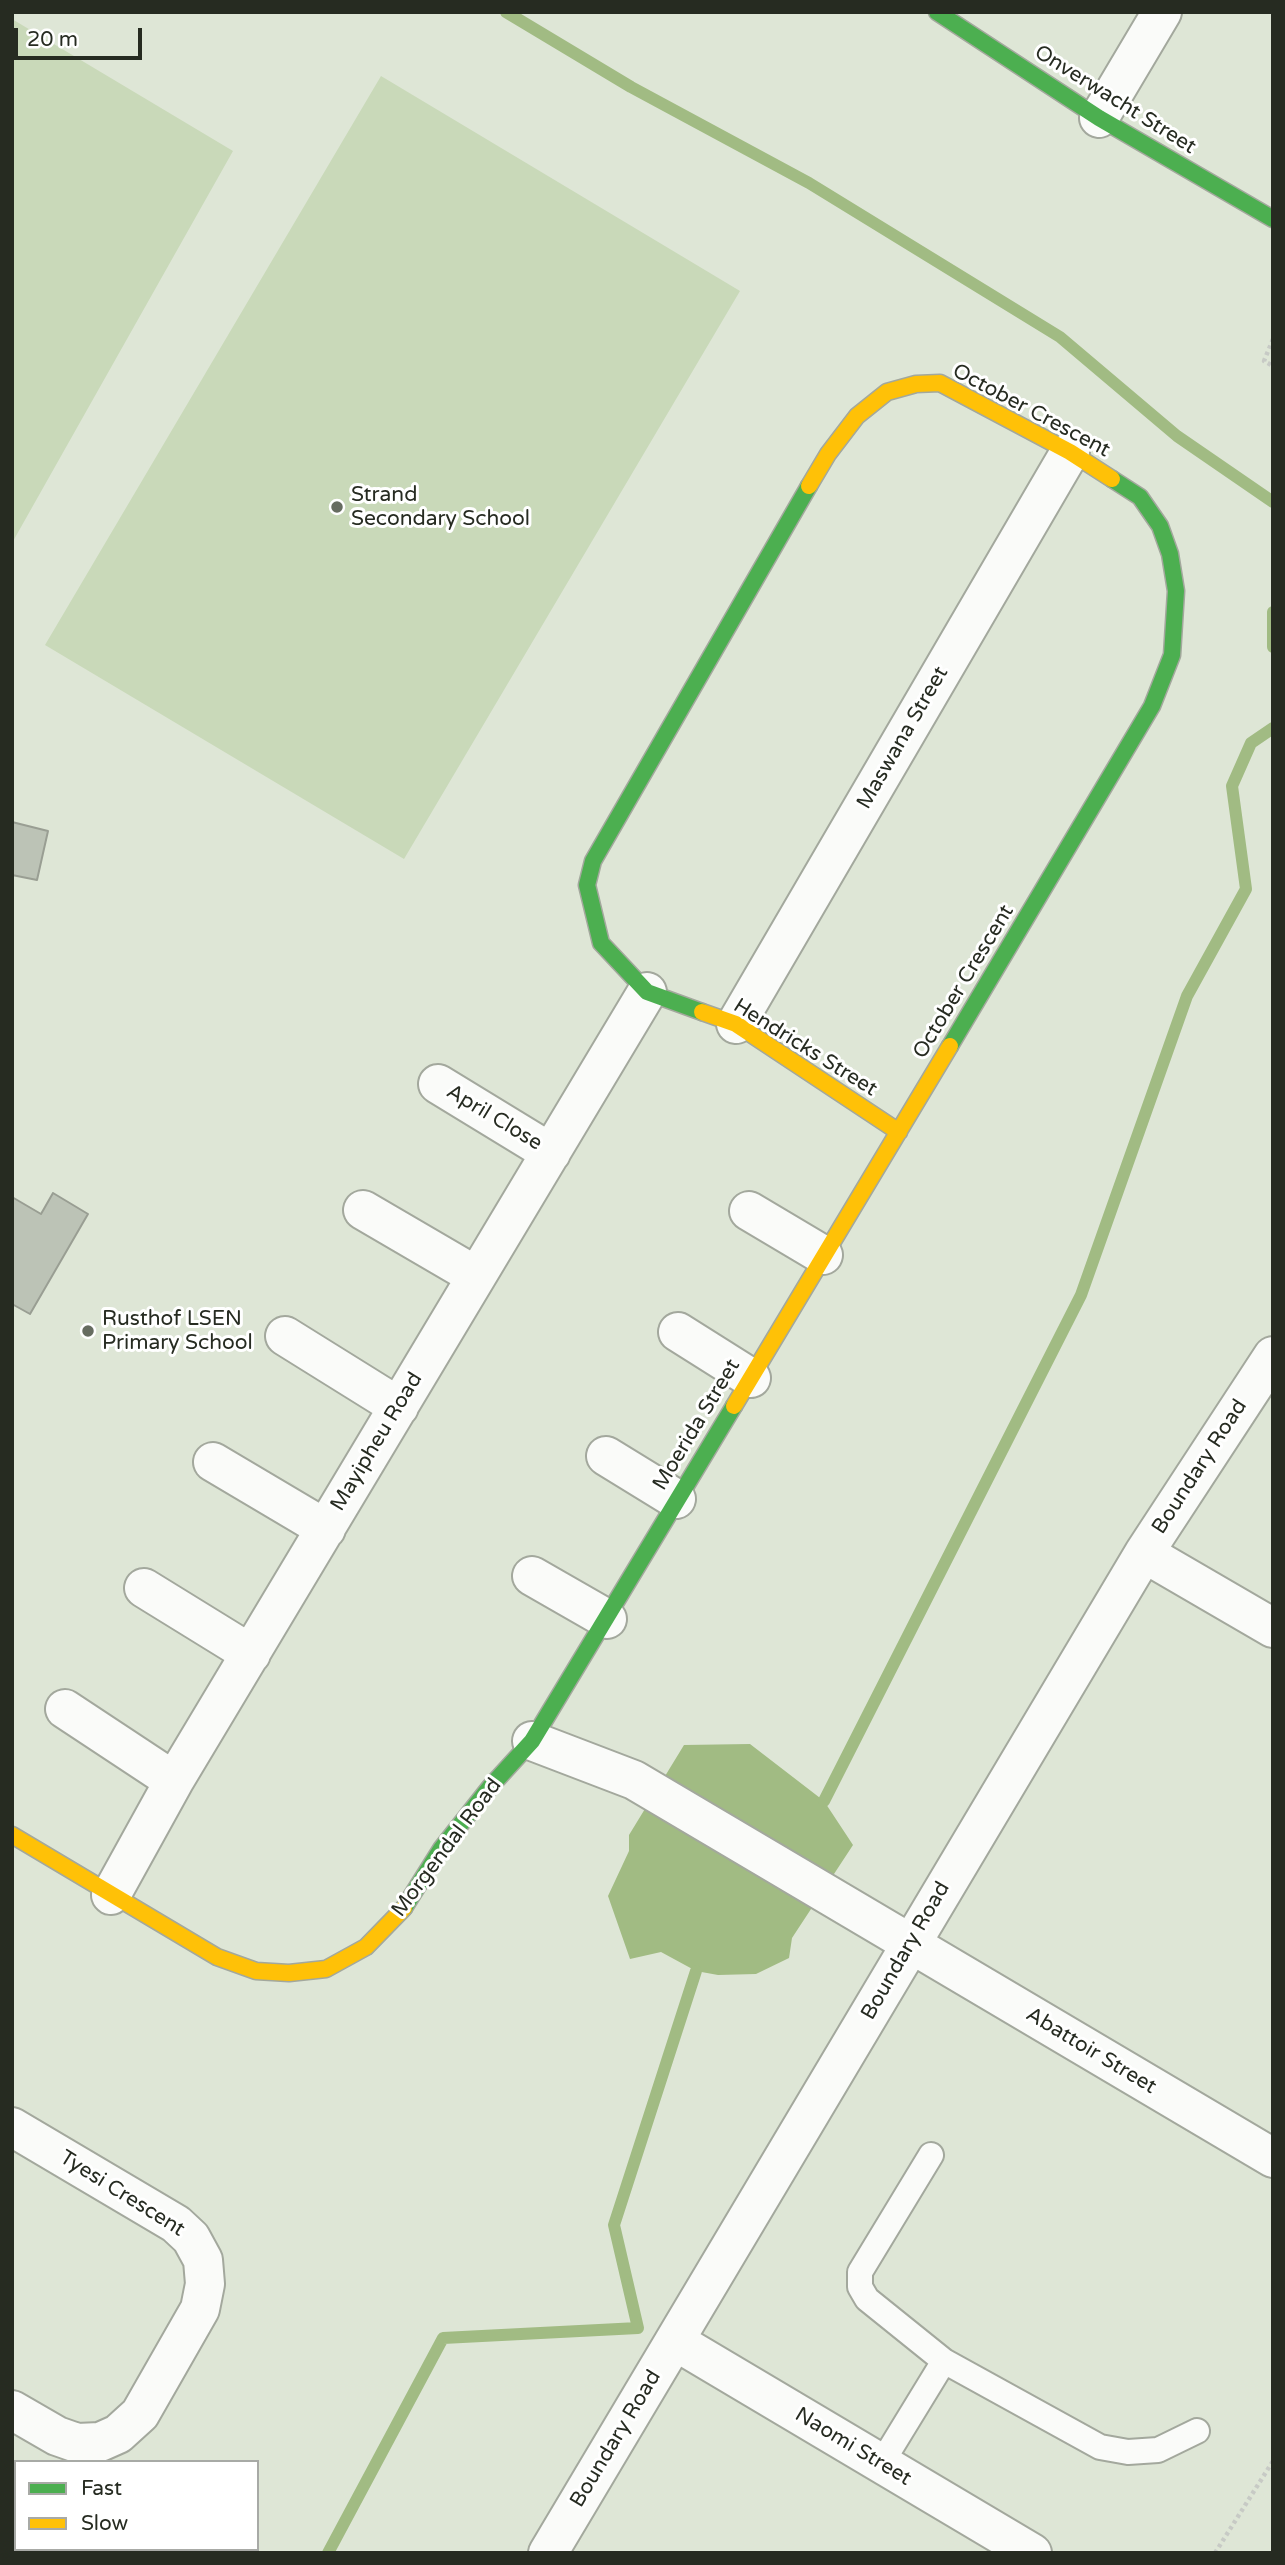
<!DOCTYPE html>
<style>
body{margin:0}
#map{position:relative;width:1285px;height:2565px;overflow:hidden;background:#dee6d6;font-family:"Varela Round",sans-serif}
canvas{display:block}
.frame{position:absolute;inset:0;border:14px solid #262b21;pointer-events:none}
.legend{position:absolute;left:14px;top:2460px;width:245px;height:91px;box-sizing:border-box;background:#fff;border:2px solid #a8aaa6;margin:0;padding:9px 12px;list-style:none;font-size:21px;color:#262b21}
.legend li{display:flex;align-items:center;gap:14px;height:35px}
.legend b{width:35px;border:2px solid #a8aaa6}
.scale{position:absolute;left:14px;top:28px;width:128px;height:32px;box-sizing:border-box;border:4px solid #262b21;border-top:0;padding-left:9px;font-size:21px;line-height:24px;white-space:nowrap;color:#262b21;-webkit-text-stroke:5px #fff;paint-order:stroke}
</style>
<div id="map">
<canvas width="1285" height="2565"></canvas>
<div class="frame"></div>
<ul class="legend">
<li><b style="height:9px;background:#4caf50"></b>Fast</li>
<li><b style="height:9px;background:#ffc107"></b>Slow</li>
</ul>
<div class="scale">20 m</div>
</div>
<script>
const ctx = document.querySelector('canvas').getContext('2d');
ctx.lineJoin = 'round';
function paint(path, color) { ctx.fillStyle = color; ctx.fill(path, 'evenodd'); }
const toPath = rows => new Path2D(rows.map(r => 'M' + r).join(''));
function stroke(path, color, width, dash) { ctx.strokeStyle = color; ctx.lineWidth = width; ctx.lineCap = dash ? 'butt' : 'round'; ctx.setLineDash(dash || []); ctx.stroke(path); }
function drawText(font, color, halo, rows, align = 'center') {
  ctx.font = font + ' "Varela Round",sans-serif'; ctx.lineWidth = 6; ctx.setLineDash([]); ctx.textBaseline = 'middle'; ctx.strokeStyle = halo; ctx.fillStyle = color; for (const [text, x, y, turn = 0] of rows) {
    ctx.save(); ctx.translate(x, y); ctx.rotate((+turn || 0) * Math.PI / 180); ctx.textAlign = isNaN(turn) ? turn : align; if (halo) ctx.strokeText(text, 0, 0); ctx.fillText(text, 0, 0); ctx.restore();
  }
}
paint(toPath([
 [12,19,233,151,12,543],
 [381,76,740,291,404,859,45,645]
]), '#c9d9b9');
paint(toPath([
 [750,1744,824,1801,853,1845,792,1938,789,1958,756,1974,718,1975,696,1971,661,1952,630,1959,608,1896,629,1851,629,1835,684,1745]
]), '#a1bb83');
stroke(toPath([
 [506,12,631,87,809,183,1060,337,1177,436,1273,502],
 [1273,612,1273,647],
 [824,1801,1081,1295,1187,996,1246,889,1232,786,1251,743,1273,728],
 [328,2553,443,2338,638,2328,614,2225,696,1971]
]), '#a1bb83', 12);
const building = toPath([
 [12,822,48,831,37,880,12,875,12,822],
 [53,1193,88,1214,30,1314,12,1304,12,1197,41,1214,53,1193]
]);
paint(building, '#bcc3b6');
stroke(building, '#999e93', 2);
const lane = toPath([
 [931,2155,860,2272,860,2287,867,2299,944,2361,1100,2447,1128,2452,1158,2450,1197,2431],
 [881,2464,944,2361]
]);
const street = toPath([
 [1099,118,1162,12],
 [736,1024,1070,452],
 [438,1084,551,1153],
 [363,1210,476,1276],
 [749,1211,823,1255],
 [678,1332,751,1378],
 [285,1336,399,1407],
 [606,1456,676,1499],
 [213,1462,326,1529],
 [1144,1553,1273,1628],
 [532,1576,607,1619],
 [144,1588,251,1654],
 [65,1709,174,1781],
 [532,1741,634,1780,1273,2158],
 [111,1895,174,1781,647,992],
 [12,2127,176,2224,191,2238,203,2260,205,2284,200,2309,140,2414,118,2434,100,2442,77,2443,57,2436,12,2410],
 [675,2341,1032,2553],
 [548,2553,1144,1553,1273,1356]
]);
const fast = toPath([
 [937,12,1099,118,1273,219],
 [702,1012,647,992,601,943,587,885,593,861,809,486],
 [950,1046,1152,706,1172,655,1176,591,1170,554,1160,526,1140,497,1112,479],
 [404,1908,441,1849,490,1787,532,1741,734,1406]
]);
const slow = toPath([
 [809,486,828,454,857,416,887,392,916,384,940,383,1070,452,1112,479],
 [702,1012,736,1024,899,1132],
 [734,1406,950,1046],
 [12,1835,217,1957,256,1971,289,1973,326,1969,366,1947,404,1908]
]);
stroke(lane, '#a3a89d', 28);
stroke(street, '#a3a89d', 42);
stroke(fast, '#a3a89d', 19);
stroke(slow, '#a3a89d', 19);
stroke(toPath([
 [1273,339,1264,361,1273,366],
 [1215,2553,1273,2461]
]), '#c7cac5', 4.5, [3.5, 3.5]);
stroke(lane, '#fafbf9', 24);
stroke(street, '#fafbf9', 38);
stroke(fast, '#4caf50', 16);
stroke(slow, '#ffc107', 16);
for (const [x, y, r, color] of [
 [337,507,7,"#666c60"],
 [88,1331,7,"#666c60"]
]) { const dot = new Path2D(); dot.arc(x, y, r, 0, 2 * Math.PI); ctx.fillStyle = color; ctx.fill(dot); stroke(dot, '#fff', 2.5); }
drawText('21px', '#262b21', '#fff', [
 ["Onverwacht Street",1115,100,32],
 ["October Crescent",1031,411,28],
 ["Maswana Street",903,738,-60],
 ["October Crescent",964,982,-59],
 ["Hendricks Street",805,1048,32],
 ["April Close",494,1118,31],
 ["Moerida Street",697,1425,-59],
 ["Mayipheu Road",377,1442,-59],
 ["Boundary Road",1200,1467,-57],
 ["Morgendal Road",447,1848,-53],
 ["Boundary Road",906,1951,-60],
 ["Abattoir Street",1091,2051,31],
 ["Tyesi Crescent",122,2194,32],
 ["Boundary Road",616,2439,-59],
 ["Naomi Street",853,2447,31]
]);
drawText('21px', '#262b21', '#fff', [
 ["Strand",351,495],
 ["Secondary School",351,519],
 ["Rusthof LSEN",102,1319],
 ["Primary School",102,1343]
], 'left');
</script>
